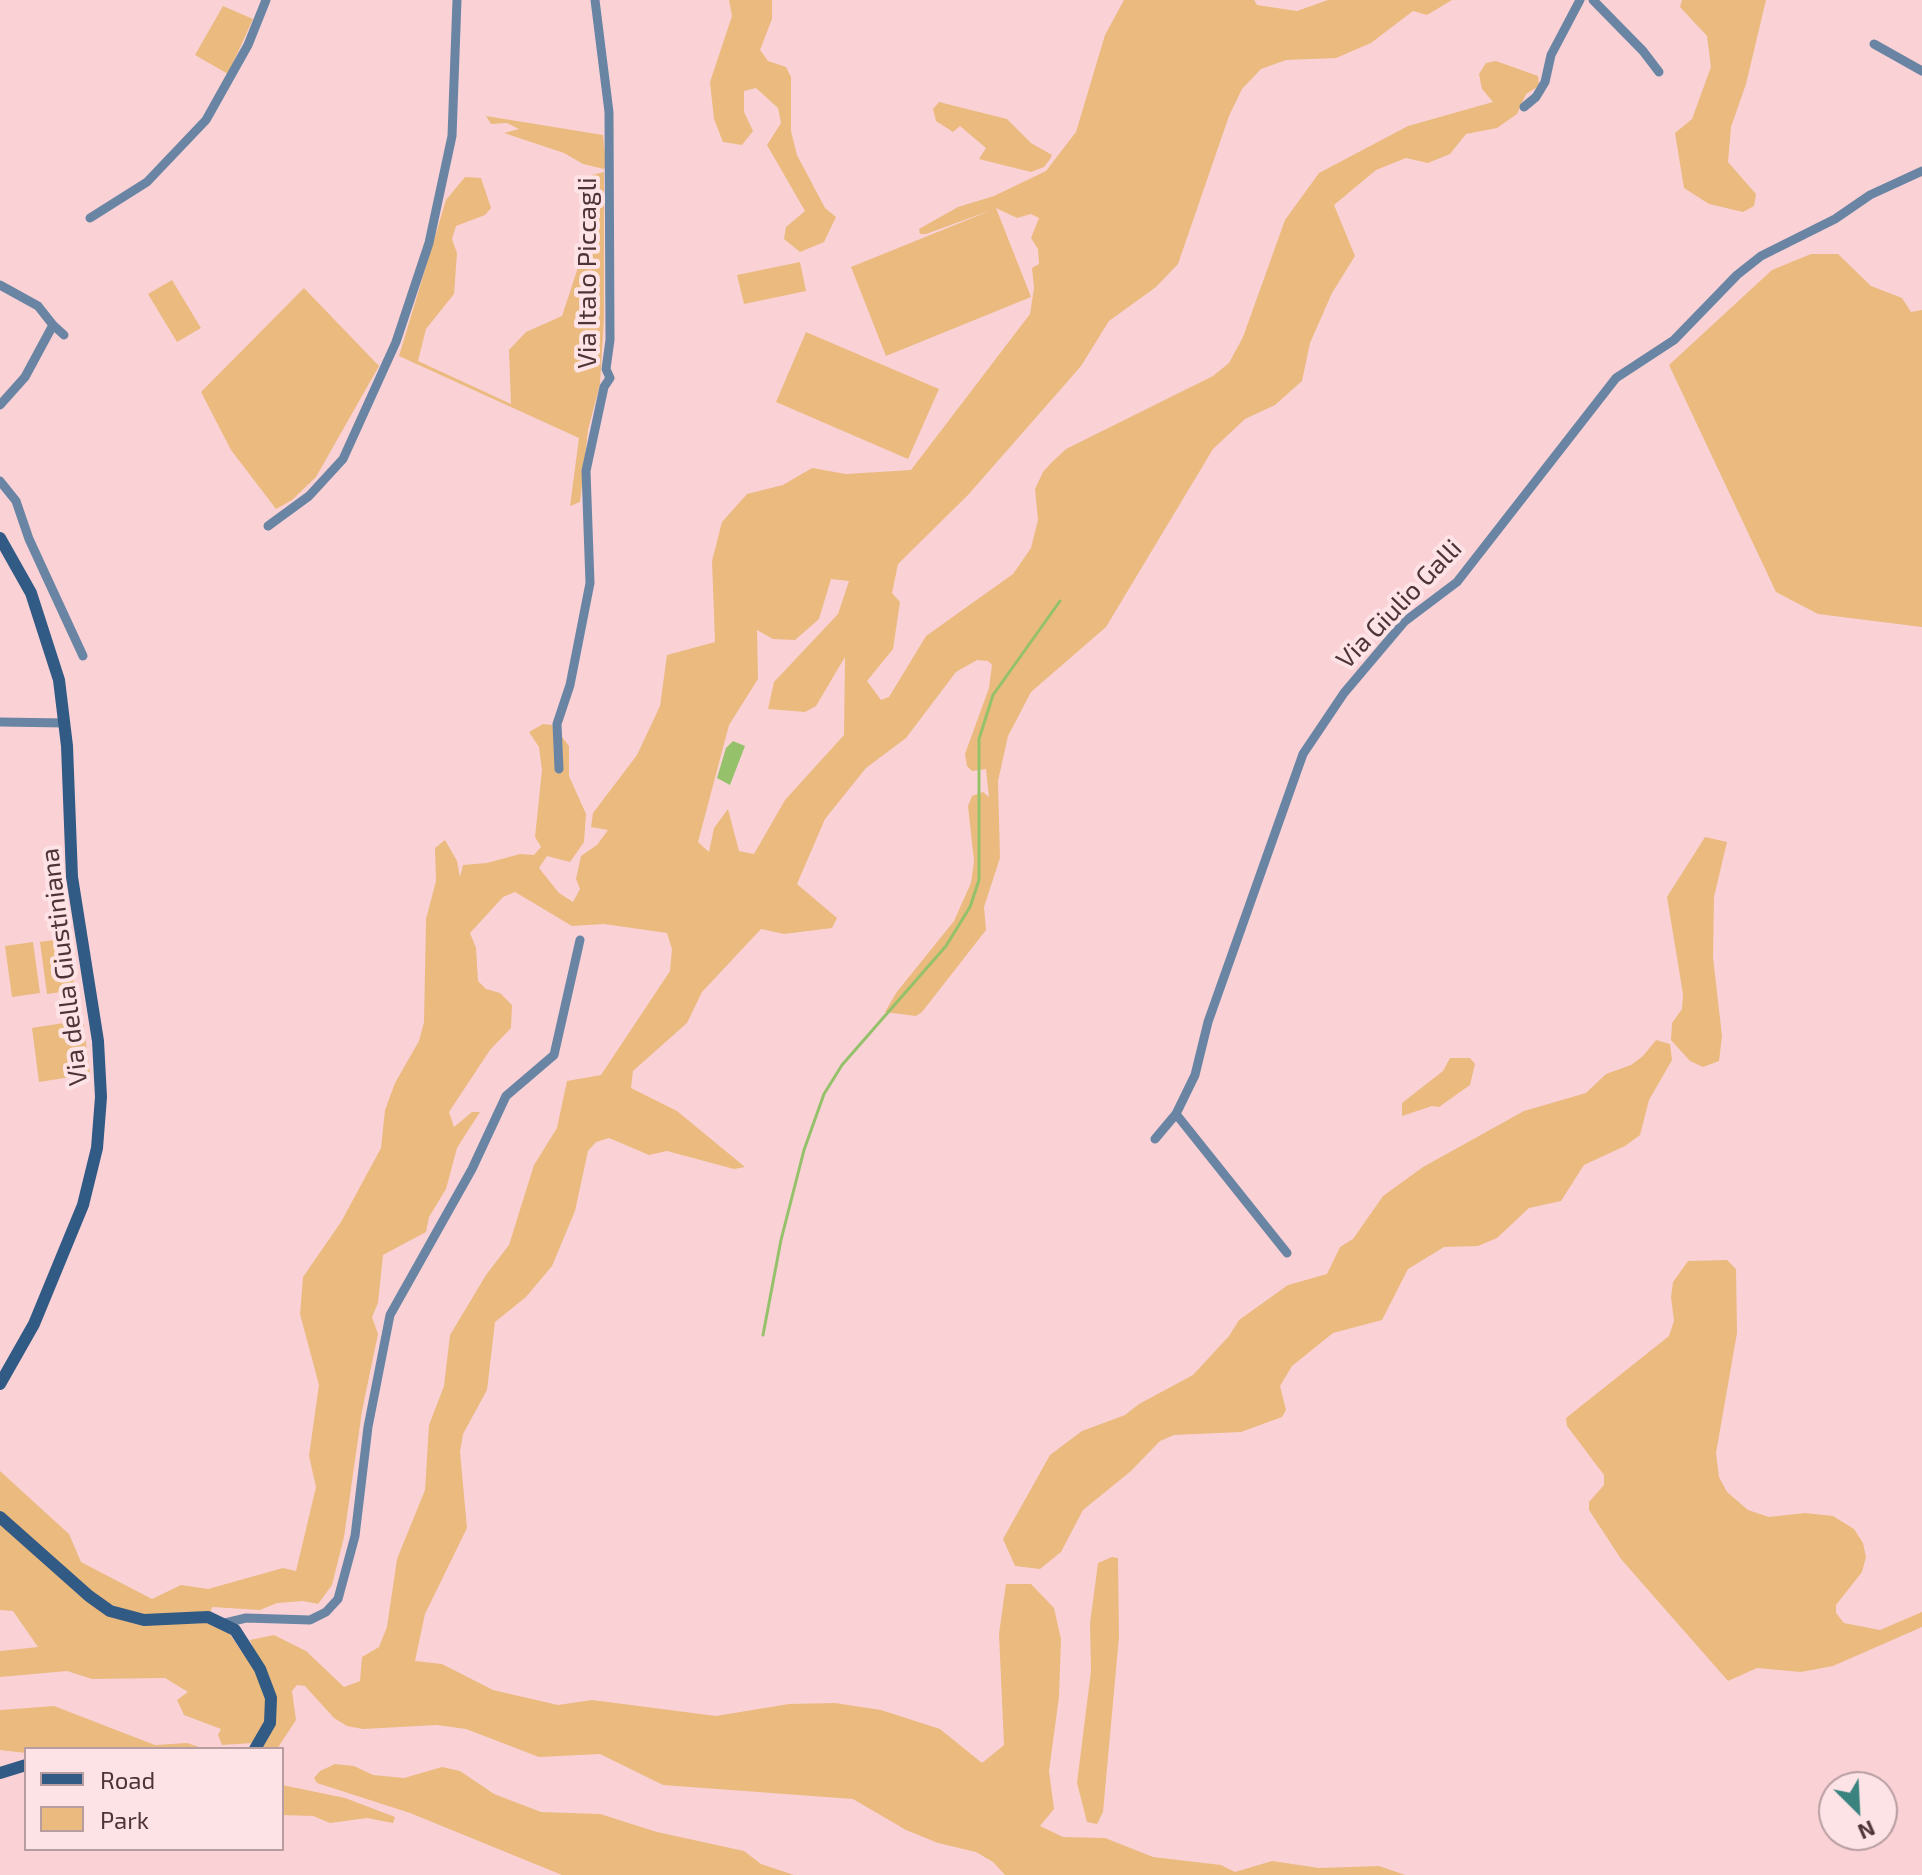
<!DOCTYPE html>
<style>
body{margin:0}
#map{position:relative;width:1922px;height:1875px;overflow:hidden;background:#fad2d6;font-family:"Exo 2",sans-serif}
canvas{display:block}
.legend{position:absolute;left:24px;top:1747px;width:260px;height:104px;box-sizing:border-box;background:#fee3e6;border:2px solid #b89da0;margin:0;padding:10px 14px;list-style:none;font-size:24px;color:#4e3437}
.legend li{display:flex;align-items:center;gap:16px;height:40px}
.legend b{width:40px;border:2px solid #b89da0}
.north{position:absolute;left:1818px;top:1771px;width:80px;height:80px;box-sizing:border-box;background:#fee3e6;border:2px solid #b89da0;border-radius:50%;rotate:156deg;font-size:22px;font-weight:700;line-height:32px;text-align:center;color:#4e3437}
.north::after{content:'';display:block;margin:auto;width:28px;height:36px;background:#3b837f;clip-path:polygon(50% 0,100% 100%,50% 72%,0 100%)}
</style>
<div id="map">
<canvas width="1922" height="1875"></canvas>
<ul class="legend">
<li><b style="height:10px;background:#315a85"></b>Road</li>
<li><b style="height:22px;background:#eaba7f"></b>Park</li>
</ul>
<div class="north">N</div>
</div>
<script>
const ctx = document.querySelector('canvas').getContext('2d');
ctx.lineJoin = 'round';
function paint(path, color) { ctx.fillStyle = color; ctx.fill(path, 'evenodd'); }
const toPath = rows => new Path2D(rows.map(r => 'M' + r).join(''));
function stroke(path, color, width, dash) { ctx.strokeStyle = color; ctx.lineWidth = width; ctx.lineCap = dash ? 'butt' : 'round'; ctx.setLineDash(dash || []); ctx.stroke(path); }
function drawText(font, color, halo, rows, align = 'center') {
  ctx.font = font + ' "Exo 2",sans-serif'; ctx.lineWidth = 8; ctx.setLineDash([]); ctx.textBaseline = 'middle'; ctx.strokeStyle = halo; ctx.fillStyle = color; for (const [text, x, y, turn = 0] of rows) {
    ctx.save(); ctx.translate(x, y); ctx.rotate((+turn || 0) * Math.PI / 180); ctx.textAlign = isNaN(turn) ? turn : align; if (halo) ctx.strokeText(text, 0, 0); ctx.fillText(text, 0, 0); ctx.restore();
  }
}
paint(toPath([
 [729,0,772,0,772,19,760,50,768,61,786,67,791,77,791,131,797,155,825,208,836,217,824,242,800,252,784,239,786,227,805,211,767,145,781,123,778,108,756,88,744,91,744,112,753,131,742,145,723,142,714,119,710,82,732,16],
 [1124,0,1254,0,1257,5,1297,11,1328,0,1452,0,1427,15,1413,11,1371,43,1336,58,1286,60,1261,69,1242,89,1229,116,1178,264,1156,287,1109,321,1081,366,1061,389,968,495,898,564,892,593,900,602,893,649,867,681,881,700,889,697,926,636,1013,574,1031,548,1038,520,1035,489,1043,472,1051,463,1066,449,1213,376,1229,363,1243,337,1285,220,1319,173,1408,126,1493,102,1482,89,1479,74,1486,63,1496,61,1538,76,1539,86,1526,94,1517,114,1497,128,1466,134,1450,154,1428,163,1406,158,1376,170,1334,205,1355,256,1332,293,1310,343,1302,381,1275,405,1245,419,1213,449,1106,627,1031,692,1008,736,998,781,1000,858,984,907,986,930,922,1012,916,1016,885,1012,896,993,954,921,971,883,974,861,968,806,972,796,983,792,989,797,986,769,972,771,967,766,965,754,989,688,992,665,988,661,977,660,956,672,906,738,866,768,825,819,797,884,837,918,832,928,784,934,761,929,702,992,687,1023,633,1071,631,1088,677,1111,745,1167,734,1169,667,1151,649,1155,609,1138,596,1142,588,1151,575,1211,552,1266,526,1297,495,1322,487,1390,463,1434,460,1452,467,1528,425,1614,415,1661,442,1664,493,1690,558,1705,592,1700,716,1716,789,1704,835,1703,881,1710,940,1729,982,1763,1004,1745,999,1634,1006,1584,1031,1584,1054,1608,1061,1639,1059,1697,1049,1771,1054,1809,1040,1826,1063,1837,1105,1838,1153,1857,1221,1865,1235,1872,1272,1861,1319,1868,1379,1866,1405,1875,1005,1875,993,1862,976,1852,938,1843,906,1830,853,1799,663,1785,600,1754,539,1757,466,1729,437,1725,363,1729,347,1726,334,1718,305,1686,297,1685,292,1691,296,1720,277,1749,254,1749,252,1743,222,1745,218,1735,221,1729,184,1715,177,1700,188,1692,165,1678,92,1679,67,1671,0,1677,0,1651,38,1647,13,1611,0,1610,0,1471,69,1534,81,1562,152,1599,181,1585,208,1589,283,1568,296,1571,316,1487,309,1456,319,1385,300,1314,303,1277,341,1222,381,1148,385,1110,395,1083,419,1041,424,1022,426,919,436,881,435,848,445,840,457,861,460,877,463,865,487,863,520,854,534,855,541,847,535,837,542,770,539,747,529,732,543,724,553,725,569,746,569,776,586,814,584,842,570,862,547,856,539,868,559,893,573,902,580,889,576,879,581,856,597,845,608,830,591,827,593,813,637,755,660,706,667,655,715,642,712,561,722,522,747,494,783,485,812,468,846,474,911,470,1030,314,1034,288,1032,268,1039,264,1038,249,1031,238,1039,218,1031,214,1017,218,996,208,1031,297,886,356,851,267,992,210,926,234,920,234,919,229,958,207,994,196,1046,171,1076,132,1105,35],
 [831,579,849,581,838,614,774,682,768,709,805,712,816,706,845,657,844,735,785,800,754,854,739,851,728,809,714,828,709,852,698,842,729,725,758,679,757,630,773,639,795,640,819,619],
 [515,892,572,926,604,924,667,933,672,949,670,971,601,1075,567,1081,557,1128,534,1165,509,1245,486,1275,450,1335,444,1386,429,1425,425,1490,397,1559,387,1627,379,1647,362,1657,360,1681,344,1687,306,1651,274,1635,250,1640,257,1658,246,1658,229,1633,211,1625,209,1618,212,1607,260,1610,277,1603,303,1601,318,1604,332,1585,344,1537,362,1411,378,1334,372,1317,378,1303,383,1255,426,1232,429,1217,446,1189,457,1148,480,1112,472,1112,454,1127,449,1112,490,1050,511,1028,512,1005,500,993,486,989,478,981,476,948,470,933,503,897],
 [1682,0,1766,0,1746,84,1731,127,1728,162,1756,194,1754,206,1743,212,1709,204,1684,188,1675,133,1692,119,1711,67,1707,36,1680,7],
 [223,6,253,19,228,74,195,55],
 [939,102,1007,119,1031,143,1052,155,1050,159,1044,167,1031,172,979,159,986,148,960,126,953,132,936,121,933,109],
 [486,116,603,135,606,165,604,169,583,164,564,153,504,133,519,129,507,123,491,124],
 [604,172,604,318,600,384,588,430,580,502,570,506,579,438,399,356,446,200,465,177,481,178,491,208,485,215,456,226,452,239,457,253,454,294,426,329,418,361,511,404,509,350,526,332,562,316,585,246,593,242,592,175],
 [1811,254,1838,254,1871,286,1902,298,1911,312,1922,310,1922,627,1818,614,1776,592,1669,365,1772,270],
 [800,262,806,291,744,304,737,275],
 [172,280,201,328,177,342,148,294],
 [304,288,379,366,316,477,292,500,276,509,231,450,201,392],
 [806,332,939,389,908,459,776,402],
 [1705,837,1727,842,1714,897,1713,957,1722,1036,1719,1061,1703,1067,1690,1061,1671,1040,1672,1023,1682,1009,1683,994,1667,897],
 [67,938,75,990,47,994,40,942],
 [33,942,40,993,12,997,5,946],
 [83,1020,90,1074,39,1082,32,1028],
 [1656,1040,1670,1044,1672,1060,1649,1100,1640,1135,1625,1146,1584,1165,1561,1201,1529,1208,1497,1238,1478,1246,1444,1247,1408,1269,1382,1320,1333,1333,1292,1366,1280,1386,1286,1410,1282,1417,1241,1432,1174,1435,1160,1441,1131,1471,1083,1510,1061,1552,1040,1569,1015,1566,1003,1539,1050,1455,1082,1431,1125,1415,1139,1404,1193,1375,1229,1336,1239,1320,1288,1285,1327,1274,1340,1247,1353,1239,1383,1196,1423,1167,1524,1111,1586,1093,1606,1074,1631,1065,1643,1056],
 [1450,1058,1470,1058,1475,1064,1470,1085,1439,1107,1432,1106,1402,1116,1402,1103,1443,1071],
 [1727,1260,1736,1269,1737,1333,1716,1453,1719,1477,1727,1492,1748,1510,1769,1517,1805,1513,1833,1516,1854,1529,1863,1543,1866,1557,1862,1572,1836,1605,1836,1613,1844,1623,1880,1630,1922,1612,1922,1627,1833,1666,1801,1672,1757,1668,1728,1681,1621,1559,1589,1510,1589,1502,1604,1485,1604,1475,1567,1426,1566,1418,1669,1336,1674,1321,1671,1297,1673,1282,1688,1261],
 [1112,1557,1118,1558,1119,1637,1103,1812,1097,1824,1087,1822,1077,1783,1091,1671,1090,1623,1098,1563],
 [54,1706,155,1745,187,1743,205,1749,26,1749,26,1753,0,1750,0,1710],
 [335,1764,354,1766,373,1775,404,1778,442,1767,460,1771,494,1794,541,1812,600,1814,657,1832,744,1851,761,1864,794,1875,562,1875,410,1813,317,1783,314,1778,320,1771],
 [282,1785,345,1798,395,1817,393,1823,367,1818,330,1823,313,1816,282,1815]
]), '#eaba7f');
paint(toPath([
 [733,741,745,746,730,785,717,778,726,748]
]), '#95c16b');
stroke(toPath([
 [763,1335,781,1240,804,1150,824,1094,842,1065,946,946,970,907,979,880,979,739,993,695,1060,601]
]), '#95c16b', 3);
stroke(toPath([
 [1593,0,1643,51,1659,72],
 [1874,44,1922,71],
 [1524,107,1536,97,1545,82,1551,55,1580,0],
 [90,218,147,182,206,120,248,45,266,0],
 [0,285,38,306,53,325,25,377,0,405],
 [53,325,64,335],
 [0,481,16,501,29,539,83,656],
 [268,526,309,496,343,459,396,342,429,243,452,136,457,0],
 [0,722,65,723],
 [559,769,557,724,570,685,590,583,586,471,604,387,610,378,606,369,610,340,609,112,595,0],
 [1176,1114,1287,1253],
 [1155,1139,1176,1114,1195,1075,1208,1022,1303,754,1344,693,1404,622,1457,582,1616,378,1674,340,1737,275,1761,256,1835,219,1870,195,1922,171],
 [225,1623,246,1618,310,1620,326,1612,338,1599,355,1536,368,1427,390,1315,472,1169,506,1096,554,1055,580,940]
]), '#6a85a4', 9);
stroke(toPath([
 [0,538,31,593,59,680,67,746,72,877,98,1041,101,1097,97,1148,83,1205,34,1324,0,1384],
 [0,1517,89,1596,110,1611,144,1620,208,1617,235,1630,260,1669,271,1698,270,1723,255,1749],
 [0,1773,26,1765]
]), '#315a85', 12);
drawText('26px', '#4e3437', '#fee3e6', [
 ["Via Italo Piccagli",587,273,-90],
 ["Via Giulio Galli",1399,604,-46],
 ["Via della Giustiniana",64,967,-97]
]);
</script>
